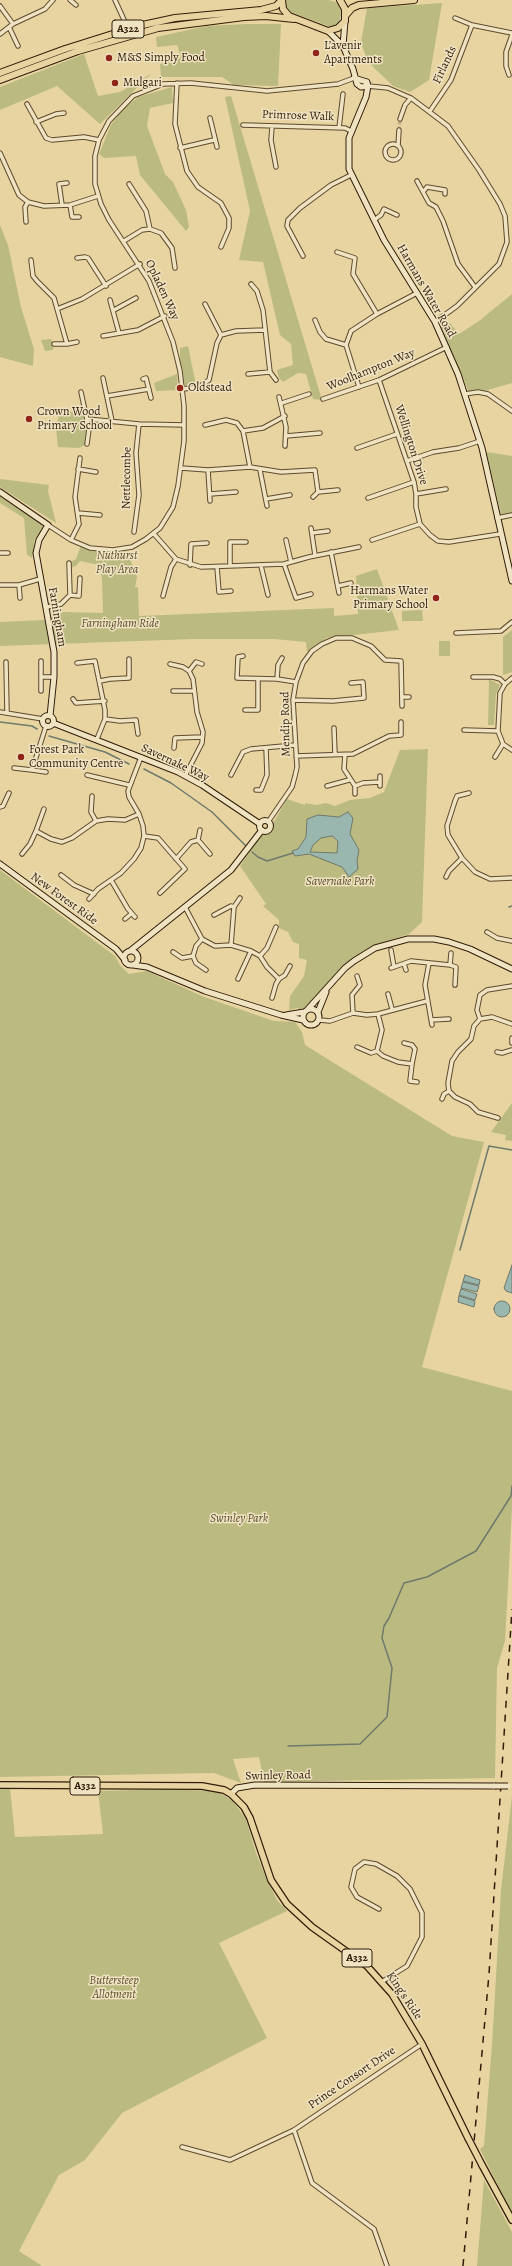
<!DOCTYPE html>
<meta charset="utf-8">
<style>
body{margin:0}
canvas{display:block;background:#e7d4a1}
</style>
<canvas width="512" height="2266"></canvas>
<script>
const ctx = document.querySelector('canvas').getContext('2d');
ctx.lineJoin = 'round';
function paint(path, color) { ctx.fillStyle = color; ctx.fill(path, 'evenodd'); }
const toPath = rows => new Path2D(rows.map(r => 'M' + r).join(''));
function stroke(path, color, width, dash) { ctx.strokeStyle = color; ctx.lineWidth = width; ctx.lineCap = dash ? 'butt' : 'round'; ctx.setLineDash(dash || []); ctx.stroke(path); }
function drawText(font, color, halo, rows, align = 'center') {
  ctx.font = font + ' Alegreya,serif'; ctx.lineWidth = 3; ctx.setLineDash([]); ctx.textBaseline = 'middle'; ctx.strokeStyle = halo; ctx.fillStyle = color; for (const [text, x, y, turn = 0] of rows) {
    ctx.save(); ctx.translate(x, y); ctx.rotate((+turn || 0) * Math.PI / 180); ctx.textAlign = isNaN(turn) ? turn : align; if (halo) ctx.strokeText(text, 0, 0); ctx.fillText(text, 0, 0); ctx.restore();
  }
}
paint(toPath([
 [285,0,328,0,336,2,342,9,340,20,338,25,331,27,290,12,285,7],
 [442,3,429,80,410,92,393,86,368,62,361,43,367,8],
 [247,24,281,24,278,86,234,85,222,77,161,77,160,64,181,58,177,45,157,47,156,37,207,26],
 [84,54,98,96,120,92,151,74,100,124,57,86,0,110,0,87],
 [172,87,173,103,150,108,147,126,165,174,173,182,186,210,189,227,186,231,140,175,136,156,104,158,99,154,111,125,121,111,138,97],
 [231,96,322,400,313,399,306,374,298,373,283,382,279,378,277,370,293,365,291,344,280,335,263,262,239,260,250,211,225,97],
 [0,225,8,245,21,307,34,349,33,366,0,357],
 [512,294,512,383,481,392,469,392,441,328,442,322,450,323,459,334,479,321],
 [51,339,54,344,53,350,45,351,41,340],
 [188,346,196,385,180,388,180,348],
 [177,374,178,390,156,391,154,383],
 [85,408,87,419,87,444,79,448,58,447,56,429,60,409,76,413],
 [486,452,512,456,512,514,501,514],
 [0,479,49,485,48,491,56,523,0,487],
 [0,495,29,514,44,527,35,539,32,558,27,555,24,518,0,503],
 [81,545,93,548,126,548,137,577,135,588,138,587,139,616,334,608,334,616,358,614,356,576,377,569,399,630,327,638,307,652,306,642,274,639,193,639,0,646,0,622,44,620,64,612,103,613,102,579,99,565,80,561,76,566,69,568,69,563,76,559],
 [422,610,423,621,402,621,402,611],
 [512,630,512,672,503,675,503,637],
 [439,641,450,641,450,656,439,656],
 [489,679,500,685,496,694,494,725,488,725],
 [428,749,422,922,409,934,373,946,336,973,311,1004,299,1010,298,1008,289,1010,290,996,304,976,307,960,299,958,299,944,293,942,288,932,279,928,279,920,263,906,266,904,240,866,261,835,263,835,275,820,287,799,305,805,305,803,316,805,326,803,335,806,350,800,370,798,384,792,400,750],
 [0,870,115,956,120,965,129,974,147,971,204,997,274,1021,295,1022,302,1032,305,1045,452,1136,484,1142,422,1367,512,1391,512,1509,505,1641,497,1668,495,1778,264,1782,259,1757,233,1759,241,1783,214,1773,0,1777],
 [512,1103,512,1141,505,1140,506,1135,491,1132],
 [0,1788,10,1788,15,1837,103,1834,98,1791,173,1789,216,1791,232,1800,246,1819,256,1853,266,1878,277,1900,287,1911,219,1943,267,2038,122,2113,85,2160,59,2175,19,2251,42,2266,0,2266],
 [512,1796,512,2214,480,2149,484,2146,492,2045,501,1890],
 [484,2180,512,2232,512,2266,477,2266]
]), '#bbbb81');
const water = toPath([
 [348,812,353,818,350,834,359,850,357,861,358,869,349,877,342,867,309,854,295,856,292,851,298,849,306,837,307,819,318,815,339,817,348,812],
 [332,836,338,841,337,853,310,852,313,845,321,838,332,836],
 [512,1265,512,1293,506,1291,504,1288,512,1265],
 [465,1275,480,1280,479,1285,463,1281,465,1275],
 [463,1282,479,1286,477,1292,461,1288,463,1282],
 [461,1289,477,1294,475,1300,459,1295,461,1289],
 [459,1296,475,1301,474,1307,458,1302,459,1296],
 '494 1309a8 8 0 1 1 16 0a8 8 0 1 1-16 0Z'
]);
paint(water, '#99b7ae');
stroke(water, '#6f796c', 1);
stroke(toPath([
 [0,722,32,726,37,729],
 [49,736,105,752,129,764],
 [144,769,171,783,212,812,246,846],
 [252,852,258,857,267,861,293,853],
 [509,907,512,906],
 [460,1250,489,1146,512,1150],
 [288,1746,360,1744,387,1717,392,1668,382,1638,384,1626,389,1618,404,1583,427,1577,476,1551,511,1496,512,1486]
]), '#6f796c', 1.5);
stroke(toPath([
 [399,130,400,119]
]), '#c3af83', 3.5, [3.5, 2]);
const street = toPath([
 [70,0,76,5],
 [115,0,125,22],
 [0,6,13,24],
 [472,25,512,33],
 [9,27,18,46],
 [0,34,13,24,45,9,53,0],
 [509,75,506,66,506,52,512,35],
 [177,83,175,124,187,171,198,187,221,203,229,218,229,228,221,247],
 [368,86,388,88,411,98,448,126,479,170,500,204,505,216,507,242,499,264,457,306,435,322],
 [27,104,46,138,52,140,84,137,99,140],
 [430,111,451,80,472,25,455,18],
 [210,118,217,147],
 [400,119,405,105,411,98],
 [36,122,56,114,64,113],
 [243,125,345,128,351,131],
 [272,127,271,140,276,167],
 [339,128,343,94],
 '385 152a8 8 0 1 1 16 0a8 8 0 1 1-16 0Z',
 [398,146,399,130],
 [180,148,214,140],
 [0,153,19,195,28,202,44,206,70,205,98,196],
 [417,181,429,203,436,207,443,221,458,264,475,287],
 [129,184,146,211,150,229],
 [423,192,427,187,445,190,445,194],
 [62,205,59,184,67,183],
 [70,205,72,217,79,217],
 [374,220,381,215,384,209,397,215],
 [26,222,25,207,28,202],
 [124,241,142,230,150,229,161,233,172,248,175,268],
 [337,252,355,258,353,274,377,314],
 [303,256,287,226,288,220,300,208,331,185,351,175],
 [77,258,85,257,88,258,106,286],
 [31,260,33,276,37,281,54,298,67,344],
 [251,284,257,291,263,310,270,372,276,380],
 [110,300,119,333],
 [205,304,221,335],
 [57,309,82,299,140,264],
 [114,310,136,298],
 [315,320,320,332,326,339,346,345],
 [103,336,138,330,165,316],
 [54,344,67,344,77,342],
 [248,374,270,372],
 [103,378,112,421],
 [143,379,146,378,151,398],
 [379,380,414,482,416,494,416,507,420,524,430,535,438,541,449,542,500,534],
 [359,387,346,345,351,331,377,314,417,293],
 [183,389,199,387,209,380,217,343,221,335,236,331,265,330],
 [81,392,89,429,87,444],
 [465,394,478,392,488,394,512,411],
 [107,396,149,389],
 [279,397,286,427,285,446],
 [323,399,379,380,447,347],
 [282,403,309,394],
 [87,419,139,424,184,425],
 [205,425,226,420,237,423,243,431,250,467],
 [243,431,263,428,285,416],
 [286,436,320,433],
 [357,448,397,434],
 [407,461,433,452,459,448,480,441],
 [181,468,208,470,250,467,281,472,315,470,318,492,313,497],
 [78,469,96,472],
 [208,470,210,501],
 [260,470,267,506],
 [318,492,338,490],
 [210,494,236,492],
 [416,494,446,489],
 [368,498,414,482],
 [266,499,290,495],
 [78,513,100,515],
 [497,518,512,515],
 [48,525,71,540,90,548,113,550,132,547,146,539,160,528,173,507,178,486,184,441,184,406,180,371,173,342,149,281,109,220,101,204,95,184,95,156,99,140,109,121,133,96,163,84,191,83,267,91,338,84,354,78],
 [311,528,315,555],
 [134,532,139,495,136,453,139,424],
 [312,533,328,531],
 [154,534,176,559,201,567,284,564,309,557,359,547],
 [71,540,79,524,75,497,80,458],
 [286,540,291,562],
 [372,540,420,524],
 [331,552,339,593],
 [0,553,8,553],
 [284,564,296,598,311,594],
 [190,565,191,544,207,543],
 [230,566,230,542,246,542],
 [261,566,268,595],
 [217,567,219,592,231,591],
 [0,585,19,585,40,579],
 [19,585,20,598],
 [338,586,351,583],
 [70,595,79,596,80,578],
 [163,596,171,567,176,559],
 [47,607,61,604,70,595,69,563],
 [456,633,501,631,512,622],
 [243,656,238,657,237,678,277,679,296,682],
 [41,661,41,677],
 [6,662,7,712],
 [77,663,95,661,105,710,105,719,97,739],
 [170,664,183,667,189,671,193,679,197,712,203,732,202,743,185,776],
 [189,671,196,662,202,664],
 [473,677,493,677,500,679,505,684],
 [512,678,505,684,500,693,498,731,503,744,512,750],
 [277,679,278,665,282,658],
 [100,681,110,679,129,678,129,659],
 [41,691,41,677,54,677],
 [173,691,193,691],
 [402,697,409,697],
 [73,699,76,703,105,701],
 [293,700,333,701,364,698,363,682,351,683],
 [245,710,258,710,258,679],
 [0,712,43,719],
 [105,719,120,721,136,720,138,734],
 [334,728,335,754],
 [464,730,498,731],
 [174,748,175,738,202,737],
 [345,755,344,769,355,786,355,794],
 [296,756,353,754,389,736,401,735,401,722],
 [495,757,503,744],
 [14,768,32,770,46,726],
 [32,770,46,772],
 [87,775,129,785],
 [231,775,243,752,251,749,295,745],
 [380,776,380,786],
 [327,786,349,780],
 [355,786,363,783,380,782],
 [256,790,261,790,267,775,266,748],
 [469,793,457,796,455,801,447,826,448,835,462,858,475,872,490,879,512,878],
 [92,796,91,812,96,821],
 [0,807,3,806,9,793],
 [268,822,292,787,295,776,297,767,293,700,296,682,303,663,312,651,322,644,336,638,352,638,371,646,385,660,401,661,402,706],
 [36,831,44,809],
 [144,836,158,838,185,869,160,893],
 [198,840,200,830],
 [22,854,30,844,36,831,51,839,62,842,72,838,96,821,108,819,125,820,139,814],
 [176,859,191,842,198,840,210,854],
 [61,875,74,885,94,894],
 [446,877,449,871,462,858],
 [111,880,128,909,135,917],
 [89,899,98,889,121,873,134,859,141,848,144,836,143,826,139,814,129,797,128,791,141,757],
 [185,907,202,939,215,946,231,945,251,951,260,956,267,967,279,979,285,975,290,966],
 [214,915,231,906,234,907],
 [125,919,131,914],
 [487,932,497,938,512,941],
 [202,939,196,946,193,956,196,963,206,970],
 [231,945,234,907,240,898],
 [391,950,394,967],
 [173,952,182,958,193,956],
 [260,956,267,948,276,927],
 [429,963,425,985,432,1025],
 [404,964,406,970],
 [450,965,451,953],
 [391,968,411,961,450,965,456,967,455,985],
 [238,979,251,951],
 [388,994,392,1009],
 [272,998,276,984,279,979],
 [353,1013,352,995,360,985,357,976],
 [378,1014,382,1030,377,1051,383,1056,398,1062,412,1064,415,1049,412,1045,404,1043],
 [480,1019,477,1010,480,995,487,990,512,986],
 [319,1020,330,1021,353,1013,367,1015,378,1014,427,1001],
 [431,1020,449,1019],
 [512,1038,512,1043],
 [357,1047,371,1053,377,1051],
 [497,1052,502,1053,512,1050],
 [412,1064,410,1081,417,1082],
 [442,1099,444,1094,449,1091],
 [498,1118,478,1112,470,1104,455,1097,449,1091,448,1083,452,1061,458,1052,471,1039,474,1026,480,1019,492,1017,512,1024],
 [379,1909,357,1897,351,1887,355,1869,364,1862,376,1864,397,1876,410,1889,422,1913,422,1937,407,1966,383,1981],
 [294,2130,312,2183,374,2229,387,2266],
 [182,2147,230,2160,294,2130,422,2044]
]);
const secondary = toPath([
 [328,31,343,46,353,69,357,84,361,87,368,86],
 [343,46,345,21],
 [354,78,367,82,368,86,366,97,349,138,349,169,384,240,435,322,458,374,482,448,512,581],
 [0,492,48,525,39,540,36,553,54,652,54,677,50,716],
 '42.5 721a5.5 5.5 0 1 1 11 0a5.5 5.5 0 1 1-11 0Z',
 [53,723,178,772,202,785,260,824],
 '259.5 826a5.5 5.5 0 1 1 11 0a5.5 5.5 0 1 1-11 0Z',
 [0,864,116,949,125,960],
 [130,951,231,870,262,830],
 '124 958a7 7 0 1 1 14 0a7 7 0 1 1-14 0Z',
 [133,965,147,967,205,991,281,1015,303,1020],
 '303 1017a8 8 0 1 1 16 0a8 8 0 1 1-16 0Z',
 [308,1009,345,968,354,961,375,948,408,939,434,939,449,942,470,949,512,969],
 [318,1012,326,992],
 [286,1015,304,1012],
 [231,1794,237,1788,255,1785,495,1786]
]);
const primary = toPath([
 [0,1785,202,1786,224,1790,231,1794,244,1807,250,1818,271,1880,287,1904,312,1927,367,1966,392,1994,422,2044,468,2138],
 [482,2165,512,2220]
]);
const highway = toPath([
 [282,0,283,9,289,16,328,31,338,28,345,21,345,9,340,0],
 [346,15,352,8,359,5,414,0],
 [0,73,65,49,138,26,175,18,261,10,276,6,282,0],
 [0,80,78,51,158,28,244,17,266,16,294,19]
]);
stroke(street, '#5e4a2f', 5.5);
stroke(secondary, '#311c09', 7);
stroke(primary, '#311c09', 8);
stroke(highway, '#311c09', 8);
stroke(street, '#efe3c2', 3.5);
stroke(secondary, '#efe3c2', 5);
stroke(primary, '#e7d4a1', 5.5);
stroke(highway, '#e7d4a1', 6);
stroke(toPath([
 [463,2266,489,1974,512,1609]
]), '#311c09', 1.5, [7, 7]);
const secondaryBridge = toPath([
 [495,1786,508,1786]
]);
const primaryBridge = toPath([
 [468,2138,482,2165]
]);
stroke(secondaryBridge, '#311c09', 7, []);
stroke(primaryBridge, '#311c09', 8, []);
stroke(secondaryBridge, '#efe3c2', 5);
stroke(primaryBridge, '#e7d4a1', 5.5);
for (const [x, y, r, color] of [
 [316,53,4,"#8f2418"],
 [109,58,4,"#8f2418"],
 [115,83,4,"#8f2418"],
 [180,388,4,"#8f2418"],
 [29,419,4,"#8f2418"],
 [436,598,4,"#8f2418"],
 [21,757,4,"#8f2418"]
]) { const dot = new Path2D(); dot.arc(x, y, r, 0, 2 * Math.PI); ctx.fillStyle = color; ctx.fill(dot); stroke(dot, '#efe3c2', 1.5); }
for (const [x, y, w] of [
 [128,29,32],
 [85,1786,30],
 [357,1958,30]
]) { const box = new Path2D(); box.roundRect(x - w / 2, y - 9, w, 18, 3); ctx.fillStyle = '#efe3c2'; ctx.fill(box); stroke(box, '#311c09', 1); }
drawText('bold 11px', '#311c09', null, [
 ["A322",128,29],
 ["A332",85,1786],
 ["A332",357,1958]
]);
drawText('12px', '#311c09', '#efe3c2', [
 ["L’avenir",324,46],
 ["Apartments",324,60],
 ["M&S Simply Food",117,58],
 ["Mulgari",123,83],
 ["Oldstead",188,388],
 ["Crown Wood",37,412],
 ["Primary School",37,426],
 ["Harmans Water",428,591,"right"],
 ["Primary School",428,605,"right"],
 ["Forest Park",29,750],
 ["Community Centre",29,764]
], 'left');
drawText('12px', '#311c09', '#efe3c2', [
 ["Firlands",445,65,-65],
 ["Primrose Walk",298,116,2],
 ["Opladen Way",162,290,65],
 ["Harmans Water Road",426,291,60],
 ["Woolhampton Way",371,370,-22],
 ["Wellington Drive",411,445,72],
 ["Nettlecombe",127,478,-89],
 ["Farningham",57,617,80],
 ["Mendip Road",286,724,-91],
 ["Savernake Way",175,763,25],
 ["New Forest Ride",64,899,36],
 ["Swinley Road",278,1776,-1],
 ["King's Ride",404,1996,56],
 ["Prince Consort Drive",352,2078,-34]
]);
drawText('italic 12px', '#5a4c2d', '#efe3c2', [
 ["Nuthurst",117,556],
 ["Play Area",117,570],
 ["Farningham Ride",120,624],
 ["Savernake Park",340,882],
 ["Swinley Park",239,1519],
 ["Buttersteep",114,1981],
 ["Allotment",114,1995]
]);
</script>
